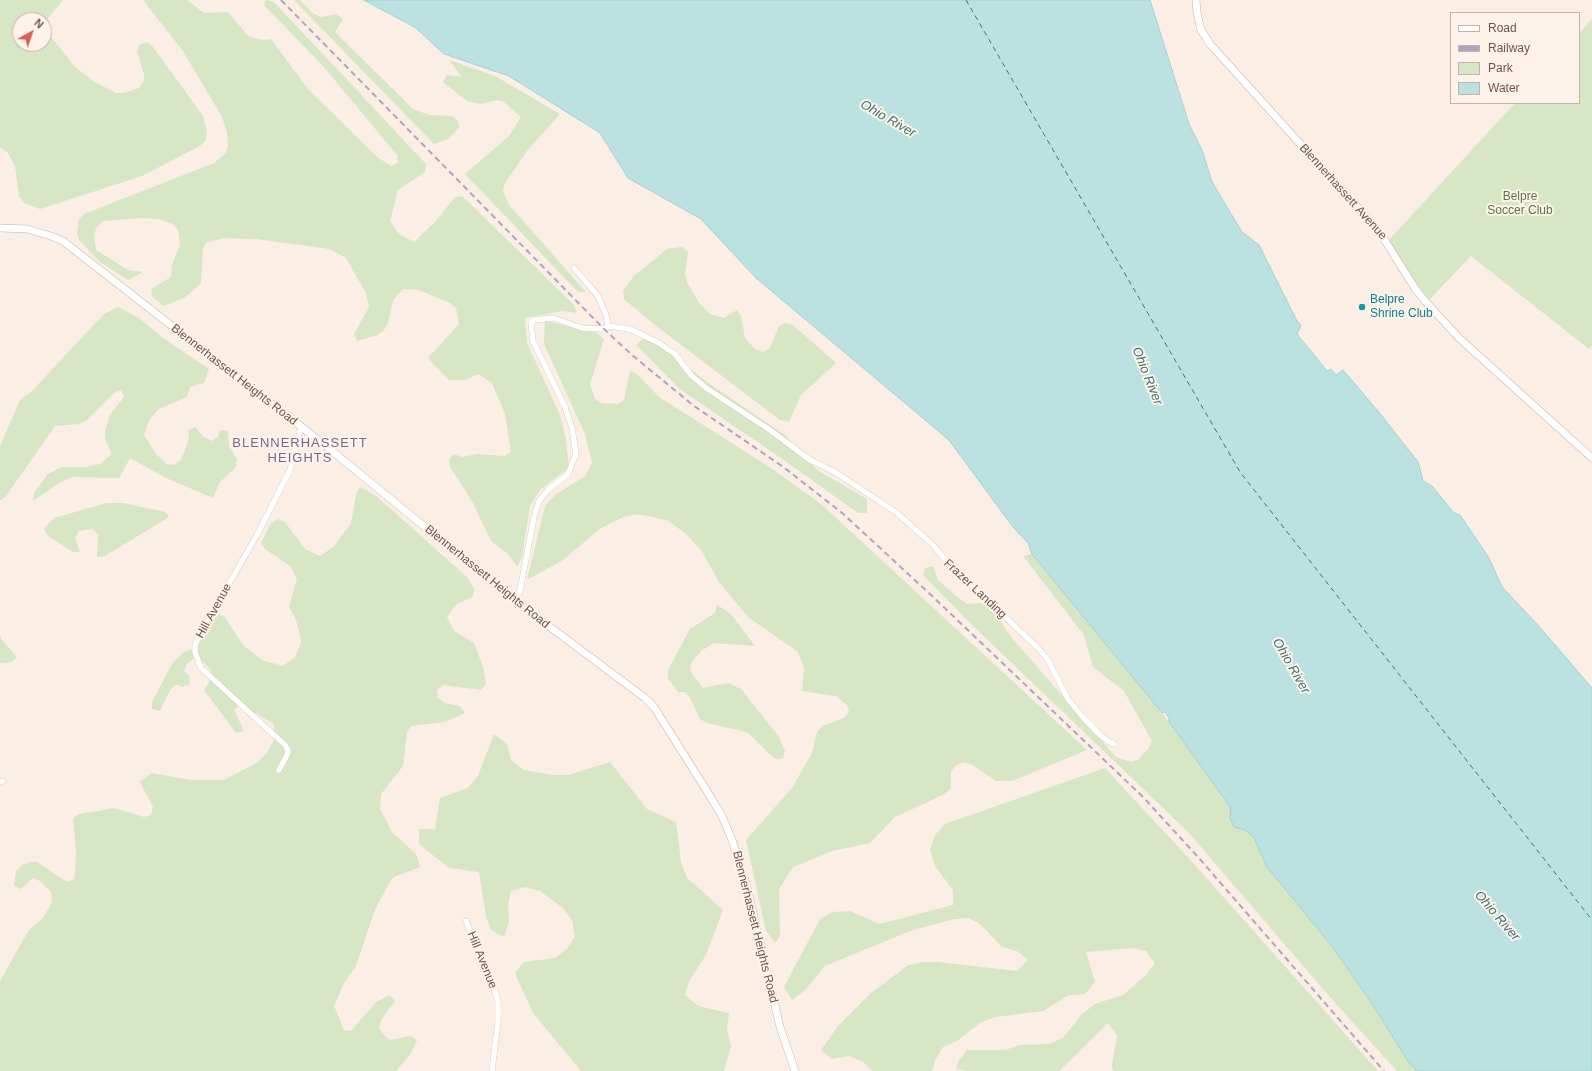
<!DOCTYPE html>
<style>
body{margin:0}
#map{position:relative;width:1592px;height:1071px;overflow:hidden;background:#faeee5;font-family:Helvetica,sans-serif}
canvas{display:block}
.legend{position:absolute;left:1450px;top:12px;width:130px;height:92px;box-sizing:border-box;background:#fdf3ea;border:1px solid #c5b3ab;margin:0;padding:5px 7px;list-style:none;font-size:12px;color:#70534d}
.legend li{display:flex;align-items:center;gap:8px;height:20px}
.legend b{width:20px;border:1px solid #c5b3ab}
.north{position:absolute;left:12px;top:12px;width:40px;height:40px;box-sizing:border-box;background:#fdf3ea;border:1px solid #c5b3ab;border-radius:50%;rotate:40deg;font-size:11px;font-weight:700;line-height:16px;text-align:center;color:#70534d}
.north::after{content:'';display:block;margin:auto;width:14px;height:18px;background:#d75e56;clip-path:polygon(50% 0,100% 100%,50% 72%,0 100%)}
</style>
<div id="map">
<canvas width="1592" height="1071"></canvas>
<ul class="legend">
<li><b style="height:5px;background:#fff"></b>Road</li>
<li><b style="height:5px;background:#afa5c2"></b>Railway</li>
<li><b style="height:11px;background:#d7e6c5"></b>Park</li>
<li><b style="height:11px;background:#bbe1e0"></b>Water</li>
</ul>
<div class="north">N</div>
</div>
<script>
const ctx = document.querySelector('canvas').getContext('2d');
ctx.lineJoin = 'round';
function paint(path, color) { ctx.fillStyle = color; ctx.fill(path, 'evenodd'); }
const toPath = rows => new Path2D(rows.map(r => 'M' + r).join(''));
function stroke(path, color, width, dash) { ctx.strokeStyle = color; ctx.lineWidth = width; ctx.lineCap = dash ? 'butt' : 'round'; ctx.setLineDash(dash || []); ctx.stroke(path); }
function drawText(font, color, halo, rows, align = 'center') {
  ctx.font = font + ' Helvetica,sans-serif'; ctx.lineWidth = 4; ctx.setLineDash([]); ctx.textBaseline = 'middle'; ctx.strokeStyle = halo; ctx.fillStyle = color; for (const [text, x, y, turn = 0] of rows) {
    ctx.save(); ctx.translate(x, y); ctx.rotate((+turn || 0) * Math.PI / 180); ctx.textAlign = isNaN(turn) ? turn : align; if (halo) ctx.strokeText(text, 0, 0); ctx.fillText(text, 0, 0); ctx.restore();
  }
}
paint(toPath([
 [0,0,63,0,49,17,47,24,48,33,74,66,93,81,116,93,124,93,139,88,144,81,144,74,137,52,139,45,147,42,153,47,203,116,207,132,206,140,200,146,142,176,40,209,24,203,19,196,15,166,8,153,0,147],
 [20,20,44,20,44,44,20,44],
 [143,0,187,0,204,13,228,12,249,37,264,40,271,39,308,89,377,157,391,166,398,163,397,155,323,66,264,5,266,0,274,2,426,164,425,172,398,190,390,221,399,234,414,242,436,221,455,197,462,196,574,305,577,313,562,311,525,318,527,343,560,415,566,440,569,468,541,489,530,506,522,557,517,567,509,555,491,541,472,501,450,467,449,459,454,454,462,457,477,454,504,456,511,452,505,414,492,383,478,374,465,380,449,380,428,358,459,324,456,308,450,303,419,290,403,289,393,300,388,323,384,330,378,335,357,341,354,334,369,307,366,293,346,258,330,249,256,239,224,238,206,243,203,249,201,282,196,288,184,298,163,306,152,296,151,289,171,277,172,265,180,245,178,230,173,224,158,219,142,218,104,221,97,227,94,234,96,250,128,270,143,272,128,280,100,262,79,240,77,233,79,219,84,214,214,163,225,154,228,147,227,132,222,117,183,51],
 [294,0,300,0,314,14,322,17,336,14,343,19,335,32,413,109,429,115,452,116,458,121,459,127,454,133,448,139,434,144],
 [1592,19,1592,346,1589,349,1471,256,1429,300,1419,288,1389,240,1515,103,1579,103,1579,33],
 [449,60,495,76,560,114,527,151,505,183,503,191,509,205,586,292,578,292,465,174,509,136,521,117,504,102,497,100,482,104,467,101,443,82,447,75,462,77],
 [682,247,688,252,685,274,687,282,699,303,710,314,724,318,737,310,741,316,745,338,755,349,763,352,770,348,779,326,786,323,793,325,836,363,801,395,789,422,780,420,655,325,624,299,623,291,634,276,667,249],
 [118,307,139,318,163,338,209,369,204,383,190,387,187,397,159,409,149,420,144,435,156,454,167,464,174,465,181,460,184,453,189,438,188,430,195,427,205,438,212,441,218,437,220,430,228,431,229,446,237,459,236,467,220,482,213,498,166,478,130,458,119,478,72,477,59,483,33,501,34,493,48,474,62,467,85,467,100,464,112,454,105,439,105,431,110,415,124,397,121,390,114,393,86,421,79,424,55,426,6,496,0,501,0,446,20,400,31,392,104,314],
 [545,321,597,333,604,339,590,384,595,399,602,403,618,404,624,400,630,371,637,374,659,397,768,466,821,504,1087,750,1012,781,996,781,971,764,963,762,955,766,951,772,951,788,945,794,895,817,870,843,832,851,793,867,779,889,780,936,775,943,766,931,746,840,792,788,812,753,817,732,822,726,844,718,849,712,847,705,836,696,802,691,804,668,798,652,748,617,719,582,701,550,685,533,667,520,637,514,623,517,601,528,563,560,527,580,545,506,555,495,585,476,592,463,585,434,544,344],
 [647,335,707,382,785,435,817,470,867,499,867,513,858,513,781,458,681,390,636,345],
 [360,487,375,495,467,577,475,590,472,597,457,604,447,617,454,631,474,643,483,667,486,684,481,690,443,685,437,690,438,698,445,703,460,706,465,713,444,722,411,726,407,732,403,766,381,794,380,809,392,832,416,854,420,867,394,877,389,883,374,912,356,966,344,983,334,1006,344,1030,351,1031,376,1002,390,995,395,1001,381,1020,379,1028,383,1034,389,1040,411,1036,417,1041,410,1055,396,1071,0,1071,0,981,29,930,41,920,50,907,52,900,51,892,40,881,33,878,21,889,14,886,16,871,22,865,29,862,37,862,67,882,74,879,75,872,76,850,73,818,79,814,115,808,144,817,151,815,153,807,140,782,146,777,152,773,191,780,224,780,255,764,267,753,274,740,274,724,241,705,234,710,244,731,236,733,204,690,212,677,211,670,201,660,193,659,187,664,184,671,189,676,190,684,182,687,176,684,170,690,160,711,152,709,152,702,173,662,184,652,195,648,218,614,225,617,243,645,262,660,283,666,295,657,301,643,300,635,296,620,289,607,297,579,290,566,265,549,261,543,271,523,278,519,285,522,305,549,320,556,332,548,351,524,356,494],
 [107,503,124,503,165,512,169,517,105,556,97,557,98,535,93,529,79,531,75,538,80,552,73,552,48,536,44,529,54,518],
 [1032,554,1162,713,1231,808,1230,818,1234,827,1245,830,1253,836,1267,867,1331,945,1371,1002,1409,1063,1417,1071,1397,1071,1336,1004,1188,832,965,618,923,575,925,568,933,566,938,580,955,595,967,604,982,603,994,612,1011,637,1116,757,1131,762,1138,760,1149,748,1152,741,1148,734,1124,691,1093,667,1084,635,1023,556],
 [717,605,730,613,755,646,714,643,701,651,691,663,690,671,703,688,728,683,741,689,779,737,785,751,783,758,775,759,747,732,707,723,700,719,690,698,685,692,678,692,668,678,668,670,690,629,715,613],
 [0,635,2,640,17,657,12,662,0,663],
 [494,734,507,744,511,760,523,770,552,775,568,775,610,762,647,809,676,822,681,862,687,878,723,910,706,955,689,981,685,995,698,1006,729,1013,727,1029,731,1046,724,1071,581,1071,533,1013,515,973,524,962,555,958,567,949,575,936,572,920,563,908,540,891,525,887,511,891,508,906,509,922,504,937,491,930,486,916,479,872,449,868,419,844,419,829,435,829,440,798,468,788,478,776],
 [1105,768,1194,864,1378,1071,1113,1071,1112,1065,1117,1035,1108,1023,1059,1071,968,1071,956,1069,958,1062,967,1050,1006,1050,1019,1045,1049,1044,1063,1038,1082,1014,1095,1004,1123,995,1146,975,1155,963,1146,951,1133,948,1086,952,1095,982,1085,994,1069,995,1043,1011,996,1017,981,1022,957,1041,943,1047,935,1061,932,1071,873,1071,863,1062,849,1056,832,1059,821,1050,838,1026,870,994,907,966,922,962,937,962,1017,971,1028,960,1017,951,1002,947,981,925,969,918,954,919,910,931,825,966,805,990,792,1000,784,987,820,919,833,912,850,911,879,924,953,905,953,890,935,866,930,850,935,835,945,824]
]), '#d7e6c5');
const water = toPath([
 [364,0,1150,0,1189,124,1202,150,1212,182,1242,232,1259,245,1297,321,1301,325,1297,334,1327,371,1331,369,1336,375,1343,370,1378,411,1418,462,1423,481,1432,486,1454,513,1460,515,1489,558,1502,587,1536,623,1592,688,1592,1071,1417,1071,1409,1063,1371,1002,1331,945,1267,867,1253,836,1245,830,1234,827,1230,818,1231,808,1169,722,1169,718,1165,712,1162,713,1032,554,1028,543,1013,527,949,440,756,278,701,219,628,178,600,133,509,76,444,54,416,28,364,0]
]);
paint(water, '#bbe1e0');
stroke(water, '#a3d2d1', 1);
stroke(toPath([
 [966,0,1240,472,1592,920]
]), '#427373', 1, [5, 4]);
const minor = toPath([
 [574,268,598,296,606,315,608,326,630,329,657,342,675,354,691,375,706,388,770,430,810,460,835,472,897,513,933,545,952,568,978,591,1039,649,1048,660,1068,699,1081,715,1100,735,1108,741,1114,744],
 [514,600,520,591,534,517,539,501,548,490,568,474,576,454,572,428,565,407,533,341,531,324,534,320,553,318,582,328,604,329,608,326],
 [279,770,288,753,288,750,285,745,201,668,195,652,195,645,200,634,257,535,290,470,301,428],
 [0,782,3,781],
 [466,921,492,980,498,1002,498,1021,492,1071]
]);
const tertiary = toPath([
 [1196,0,1197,13,1201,30,1210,44,1379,231,1416,290,1426,302,1459,338,1592,458],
 [0,228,27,229,51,236,63,241,326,446,514,600,645,698,654,707,705,788,722,816,732,840,747,887,780,1027,795,1071]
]);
stroke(minor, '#ccb7af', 6);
stroke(tertiary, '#ccb7af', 8);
stroke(minor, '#fff', 5.5);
stroke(tertiary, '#fff', 7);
stroke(toPath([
 [281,0,604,329,632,355,694,406,782,466,841,512,930,594,1143,797,1198,857,1384,1071]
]), '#afa5c2', 2, [6, 4]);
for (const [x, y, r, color] of [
 [1362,307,4,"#0f9aa8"]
]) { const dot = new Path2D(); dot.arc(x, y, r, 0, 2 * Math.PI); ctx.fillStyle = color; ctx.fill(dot); stroke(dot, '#fdf3ea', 1.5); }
drawText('12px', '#70534d', '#fdf3ea', [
 ["Blennerhassett Avenue",1343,192,48],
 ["Blennerhassett Heights Road",234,375,38],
 ["Blennerhassett Heights Road",487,577,39],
 ["Frazer Landing",975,589,43],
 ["Hill Avenue",214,611,-61],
 ["Blennerhassett Heights Road",755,927,76],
 ["Hill Avenue",482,960,68]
]);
drawText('12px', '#5c7446', '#fdf3ea', [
 ["Belpre",1520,197],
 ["Soccer Club",1520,211]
]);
drawText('12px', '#0d838f', '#fdf3ea', [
 ["Belpre",1370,300],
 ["Shrine Club",1370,314]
], 'left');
drawText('italic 13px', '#427373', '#fdf3ea', [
 ["Ohio River",888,119,30],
 ["Ohio River",1147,376,68],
 ["Ohio River",1291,666,60],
 ["Ohio River",1497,916,49]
]);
ctx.letterSpacing = '1px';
drawText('13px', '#79658c', '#fdf3ea', [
 ["BLENNERHASSETT",300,443],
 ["HEIGHTS",300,458]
]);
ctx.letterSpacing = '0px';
</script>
